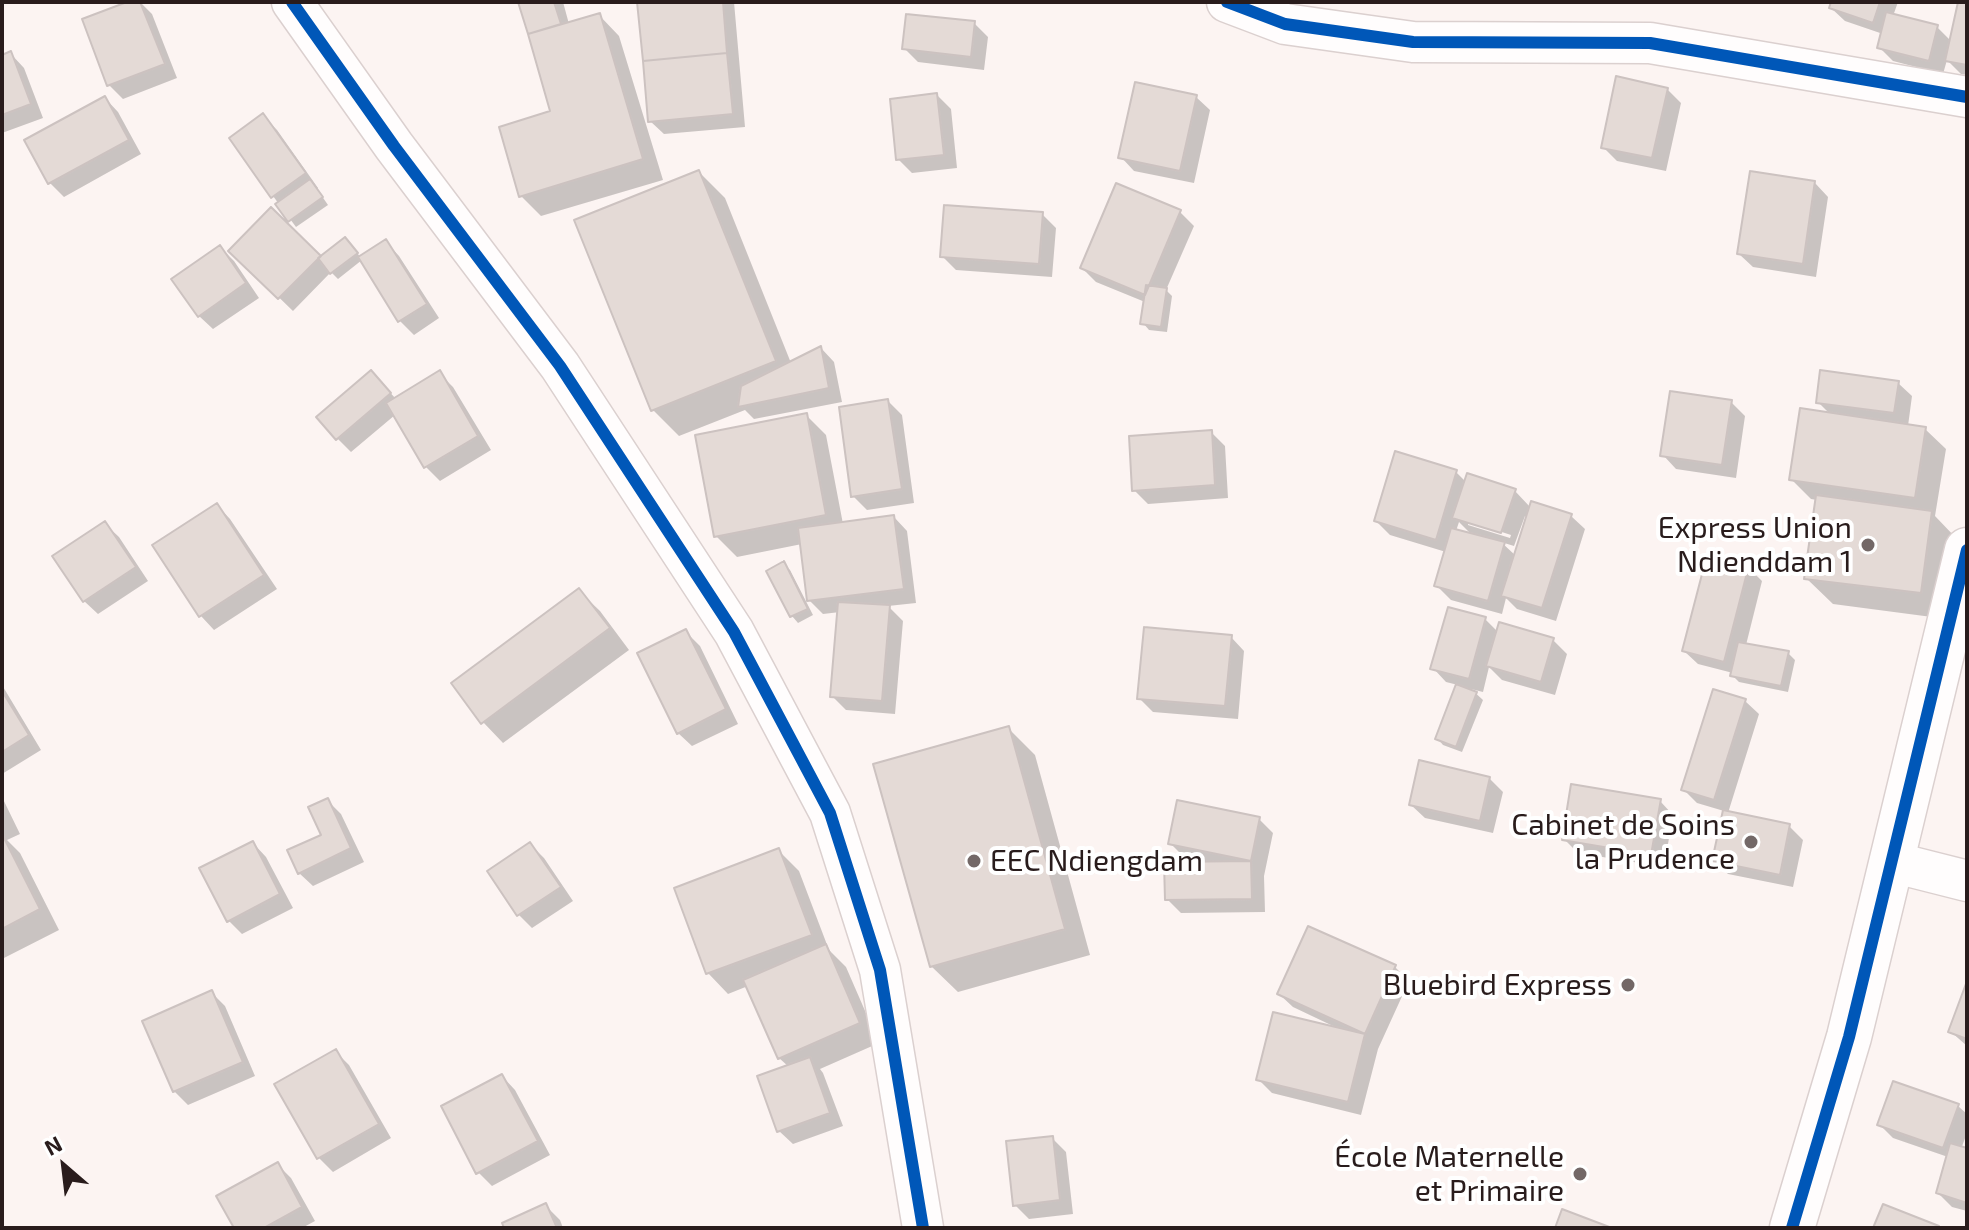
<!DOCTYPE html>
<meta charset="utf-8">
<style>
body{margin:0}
#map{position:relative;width:1969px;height:1230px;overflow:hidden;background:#fcf4f2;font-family:"Exo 2",sans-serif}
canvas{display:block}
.frame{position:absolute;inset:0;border:4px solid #291c1c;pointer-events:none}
.north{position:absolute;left:24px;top:1126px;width:80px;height:80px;-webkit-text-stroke:6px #fff;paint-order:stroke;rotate:332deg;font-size:22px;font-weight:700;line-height:32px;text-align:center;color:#291c1c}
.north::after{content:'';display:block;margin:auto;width:28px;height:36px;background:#291c1c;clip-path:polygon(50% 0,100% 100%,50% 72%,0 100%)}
</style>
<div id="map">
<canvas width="1969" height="1230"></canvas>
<div class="frame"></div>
<div class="north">N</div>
</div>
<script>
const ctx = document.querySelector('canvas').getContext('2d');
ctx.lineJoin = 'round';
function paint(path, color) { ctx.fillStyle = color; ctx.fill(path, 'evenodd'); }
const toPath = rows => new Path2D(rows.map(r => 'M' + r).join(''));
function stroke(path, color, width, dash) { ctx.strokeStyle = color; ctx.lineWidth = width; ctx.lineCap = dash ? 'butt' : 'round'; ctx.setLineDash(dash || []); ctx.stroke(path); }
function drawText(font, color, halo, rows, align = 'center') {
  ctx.font = font + ' "Exo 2",sans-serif'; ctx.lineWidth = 8; ctx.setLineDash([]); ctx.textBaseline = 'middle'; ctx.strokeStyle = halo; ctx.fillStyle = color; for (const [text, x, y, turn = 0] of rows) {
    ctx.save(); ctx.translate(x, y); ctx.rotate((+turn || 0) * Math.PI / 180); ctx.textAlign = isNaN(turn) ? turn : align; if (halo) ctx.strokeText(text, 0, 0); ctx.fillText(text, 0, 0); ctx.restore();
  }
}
paint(toPath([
 [133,2,140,2,152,14,177,78,123,99,109,85],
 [520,2,563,2,569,24,599,15,619,36,663,180,541,216,520,195,553,112],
 [639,2,734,2,745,127,664,134,650,121],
 [1833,2,1898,2,1893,16,1937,27,1951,41,1960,2,1967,2,1967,75,1961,74,1947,60,1943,74,1893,61,1879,47,1883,34,1845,21,1831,8],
 [974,23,988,37,984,70,918,62,904,48],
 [11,54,24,68,43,118,2,133,2,57],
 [1667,89,1681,103,1666,171,1617,161,1603,147],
 [937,95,951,109,957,168,912,173,898,159],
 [1196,97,1210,110,1194,183,1134,171,1121,157],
 [105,98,118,112,141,154,64,197,50,183,27,141],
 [263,116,277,130,318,188,317,189,328,205,296,227,273,196],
 [699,172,725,198,791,363,821,348,834,362,842,402,754,419,745,410,679,436,653,410],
 [1815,183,1828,197,1816,277,1753,267,1739,254],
 [1117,185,1180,212,1194,226,1166,290,1172,296,1167,332,1149,330,1143,323,1145,302,1096,282,1082,268],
 [1042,214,1056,228,1052,277,956,270,942,256],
 [386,242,399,256,439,318,414,335,400,321,362,260,338,279,331,272,293,311,231,251,321,259,352,246,361,258],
 [220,247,234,261,259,298,213,329,199,316],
 [439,373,453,387,491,450,440,481,426,467,395,415,351,452,337,438,385,387,396,399],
 [1898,383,1912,396,1908,426,1925,429,1946,449,1935,516,1957,539,1947,619,1833,604,1806,578,1817,500,1811,499,1791,479,1831,415,1818,402],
 [888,401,902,415,914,503,867,510,853,496],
 [1731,402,1745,416,1736,478,1676,469,1663,455],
 [806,415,826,435,843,524,894,517,907,531,916,603,888,606,903,621,895,714,846,710,832,696,840,612,823,614,809,600,802,544,737,557,716,536],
 [1211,432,1225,446,1228,498,1148,504,1134,490],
 [1456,472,1466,482,1515,491,1531,508,1571,516,1585,529,1556,621,1517,609,1506,598,1502,614,1451,600,1437,586,1446,552,1390,535,1376,521],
 [1525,516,1528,517,1516,556,1501,542,1514,546],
 [1468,521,1511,535,1510,538,1468,525],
 [1459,522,1473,536,1456,531],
 [217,505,230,519,277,589,214,630,201,616],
 [105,524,119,537,148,581,98,614,84,601],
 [783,564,790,570,813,615,798,623,792,616],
 [1748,567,1762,581,1746,645,1788,653,1795,660,1788,692,1739,682,1733,676,1733,673,1698,664,1684,651],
 [579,591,600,611,629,650,503,743,483,722],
 [1485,619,1498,632,1553,640,1567,654,1555,695,1502,680,1489,667,1483,692,1471,689,1483,700,1462,752,1443,745,1437,738,1458,685,1446,682,1433,668],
 [686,632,700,646,738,724,692,746,678,733],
 [1231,637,1244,651,1238,719,1153,712,1139,698],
 [2,685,41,750,2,774],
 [1745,701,1759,714,1728,813,1789,826,1803,840,1793,887,1728,874,1714,860,1724,811,1697,803,1683,789],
 [1008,728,1035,755,1090,955,958,992,931,966],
 [1489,778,1503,792,1493,833,1425,818,1411,805],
 [2,797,20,834,7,840,20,853,59,930,2,959],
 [327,800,341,814,364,862,313,886,299,873,323,835],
 [1660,801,1673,815,1664,867,1578,853,1564,839],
 [1259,819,1273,833,1264,876,1265,912,1181,913,1167,899,1206,862,1184,857,1170,843],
 [253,843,266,857,293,908,242,934,228,920],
 [530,844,544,858,573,901,532,928,519,915],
 [779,851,799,871,829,950,846,967,879,1043,820,1069,823,1073,843,1126,793,1144,779,1131,789,1067,779,1058,748,986,728,994,708,973],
 [1309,929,1395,967,1409,981,1378,1049,1361,1115,1272,1093,1258,1079,1333,1026,1293,1007,1279,994],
 [1967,986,1967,1046,1950,1031],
 [212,993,225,1006,255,1076,188,1105,174,1091],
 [335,1051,349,1065,391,1138,333,1172,319,1158,277,1085],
 [502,1076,515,1090,550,1155,492,1186,478,1172],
 [1958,1106,1967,1114,1967,1133,1961,1149,1967,1150,1967,1211,1952,1207,1938,1193,1948,1157,1893,1138,1879,1124],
 [1052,1138,1066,1152,1073,1214,1029,1219,1015,1205],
 [277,1164,291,1178,315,1221,302,1228,236,1228],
 [546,1206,560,1220,563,1228,506,1228]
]), '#0003');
const building = toPath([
 [127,2,140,2,165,64,107,86,82,19,127,2],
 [518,2,554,2,561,24,528,34,518,2],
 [637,2,723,2,727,53,643,61,637,2],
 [1831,2,1880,2,1873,23,1829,8,1831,2],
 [1958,2,1967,2,1967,65,1945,61,1958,2],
 [1886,12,1938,25,1929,61,1877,48,1886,12],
 [600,13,643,159,519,197,499,127,550,111,528,34,600,13],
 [906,14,975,21,971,57,902,49,906,14],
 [11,51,31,104,2,115,2,55,11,51],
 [727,53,733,114,648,122,643,61,727,53],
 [1616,76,1668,88,1652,158,1601,148,1616,76],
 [1135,82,1197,95,1180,171,1118,158,1135,82],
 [937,93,944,155,896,160,890,99,937,93],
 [105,96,129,140,48,184,24,140,105,96],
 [263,113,306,173,271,198,229,138,263,113],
 [699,170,776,361,651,411,574,220,699,170],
 [1750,171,1815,181,1803,264,1737,254,1750,171],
 [310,179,323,197,288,222,275,204,310,179],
 [1116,183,1181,210,1145,295,1080,268,1116,183],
 [944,205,1043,212,1039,264,940,257,944,205],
 [271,207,321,256,278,299,228,251,271,207],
 [345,237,358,253,330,274,318,258,345,237],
 [386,239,427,304,398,322,358,257,386,239],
 [220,245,246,283,198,317,171,279,220,245],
 [1146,285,1167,288,1161,327,1140,324,1146,285],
 [821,346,829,388,738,407,741,386,821,346],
 [371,370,391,393,336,440,316,417,371,370],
 [440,370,478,436,424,468,386,403,440,370],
 [1820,370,1899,381,1894,413,1816,403,1820,370],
 [1670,391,1732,400,1722,465,1660,456,1670,391],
 [888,399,902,489,851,497,839,407,888,399],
 [1800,408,1926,427,1915,498,1789,480,1800,408],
 [807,413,826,515,714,537,695,435,807,413],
 [1212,430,1215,485,1132,491,1129,436,1212,430],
 [1395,451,1457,470,1436,540,1374,521,1395,451],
 [1467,473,1516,489,1501,533,1452,518,1467,473],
 [1816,495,1932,511,1921,593,1804,579,1816,495],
 [1531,501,1572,514,1542,608,1501,596,1531,501],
 [217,503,264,575,199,617,152,545,217,503],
 [894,515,904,589,807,601,798,528,894,515],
 [105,521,136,567,83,602,52,556,105,521],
 [1451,528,1505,542,1488,601,1434,586,1451,528],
 [1707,555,1749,565,1724,662,1682,651,1707,555],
 [784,561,808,609,790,617,766,571,784,561],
 [579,588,610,628,481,724,451,683,579,588],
 [838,602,890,605,882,701,830,697,838,602],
 [1448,607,1486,617,1469,679,1430,669,1448,607],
 [1499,622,1554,638,1541,682,1486,666,1499,622],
 [1144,627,1232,635,1225,706,1137,699,1144,627],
 [686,629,726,709,677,734,637,653,686,629],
 [1738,642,1789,651,1781,686,1730,676,1738,642],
 [1456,684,1477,692,1456,747,1435,739,1456,684],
 [1713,689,1746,699,1714,800,1681,790,1713,689],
 [2,691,29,735,2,752,2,691],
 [1009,726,1065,929,930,967,873,764,1009,726],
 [1419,760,1490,777,1480,821,1409,805,1419,760],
 [1571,784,1661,799,1651,855,1562,840,1571,784],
 [328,798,351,848,298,874,287,850,321,835,308,807,328,798],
 [1177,800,1260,817,1251,861,1168,844,1177,800],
 [1723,810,1790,824,1780,875,1712,861,1723,810],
 [2,834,40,909,2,929,2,834],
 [253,841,280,894,227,922,199,868,253,841],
 [530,842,561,887,517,916,487,871,530,842],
 [779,848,812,935,706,974,674,888,779,848],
 [1251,861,1252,899,1165,900,1164,862,1251,861],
 [1308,926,1396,965,1365,1034,1277,994,1308,926],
 [826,944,860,1023,778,1059,743,980,826,944],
 [1967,981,1967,1039,1948,1032,1967,981],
 [212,990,243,1062,173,1092,142,1021,212,990],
 [1273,1012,1365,1034,1348,1102,1256,1080,1273,1012],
 [336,1049,379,1124,317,1159,274,1084,336,1049],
 [810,1057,830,1113,777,1132,757,1076,810,1057],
 [502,1074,538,1141,476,1174,441,1106,502,1074],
 [1893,1081,1959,1104,1943,1148,1877,1125,1893,1081],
 [1053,1136,1060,1200,1013,1206,1006,1141,1053,1136],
 [1950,1143,1967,1148,1967,1203,1936,1193,1950,1143],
 [278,1162,302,1207,264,1228,234,1228,216,1196,278,1162],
 [546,1203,557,1228,504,1228,502,1223,546,1203],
 [1883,1204,1939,1226,1938,1228,1873,1228,1883,1204],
 [1562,1209,1612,1228,1555,1228,1562,1209]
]);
paint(building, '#e4dad6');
stroke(building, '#ccc2c0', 2);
const street = toPath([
 [292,2,394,146,560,366,734,632,830,813,880,970,923,1228],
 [1227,2,1285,24,1413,42,1650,43,1967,97],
 [1892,862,1967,881]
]);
const secondary = toPath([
 [1792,1228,1849,1037,1967,550]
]);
stroke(street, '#dbd0cf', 43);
stroke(secondary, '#dbd0cf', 47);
stroke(street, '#fffdfd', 40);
stroke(secondary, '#fffdfd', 44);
stroke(toPath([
 [292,2,394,146,560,366,734,632,830,813,880,970,923,1228],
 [1227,2,1285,24,1413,42,1650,43,1967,97],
 [1792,1228,1849,1037,1967,550]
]), '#0057b8', 12);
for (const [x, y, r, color] of [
 [1868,545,8,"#736867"],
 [1751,842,8,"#736867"],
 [974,861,8,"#736867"],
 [1628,985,8,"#736867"],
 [1580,1174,8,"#736867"]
]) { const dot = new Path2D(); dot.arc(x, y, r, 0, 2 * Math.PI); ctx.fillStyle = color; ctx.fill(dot); stroke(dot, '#fff', 3); }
drawText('30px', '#291c1c', '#fff', [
 ["Express Union",1852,528],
 ["Ndienddam 1",1852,562],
 ["Cabinet de Soins",1735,825],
 ["la Prudence",1735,859],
 ["EEC Ndiengdam",990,861,"left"],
 ["Bluebird Express",1612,985],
 ["École Maternelle",1564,1157],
 ["et Primaire",1564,1191]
], 'right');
</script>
